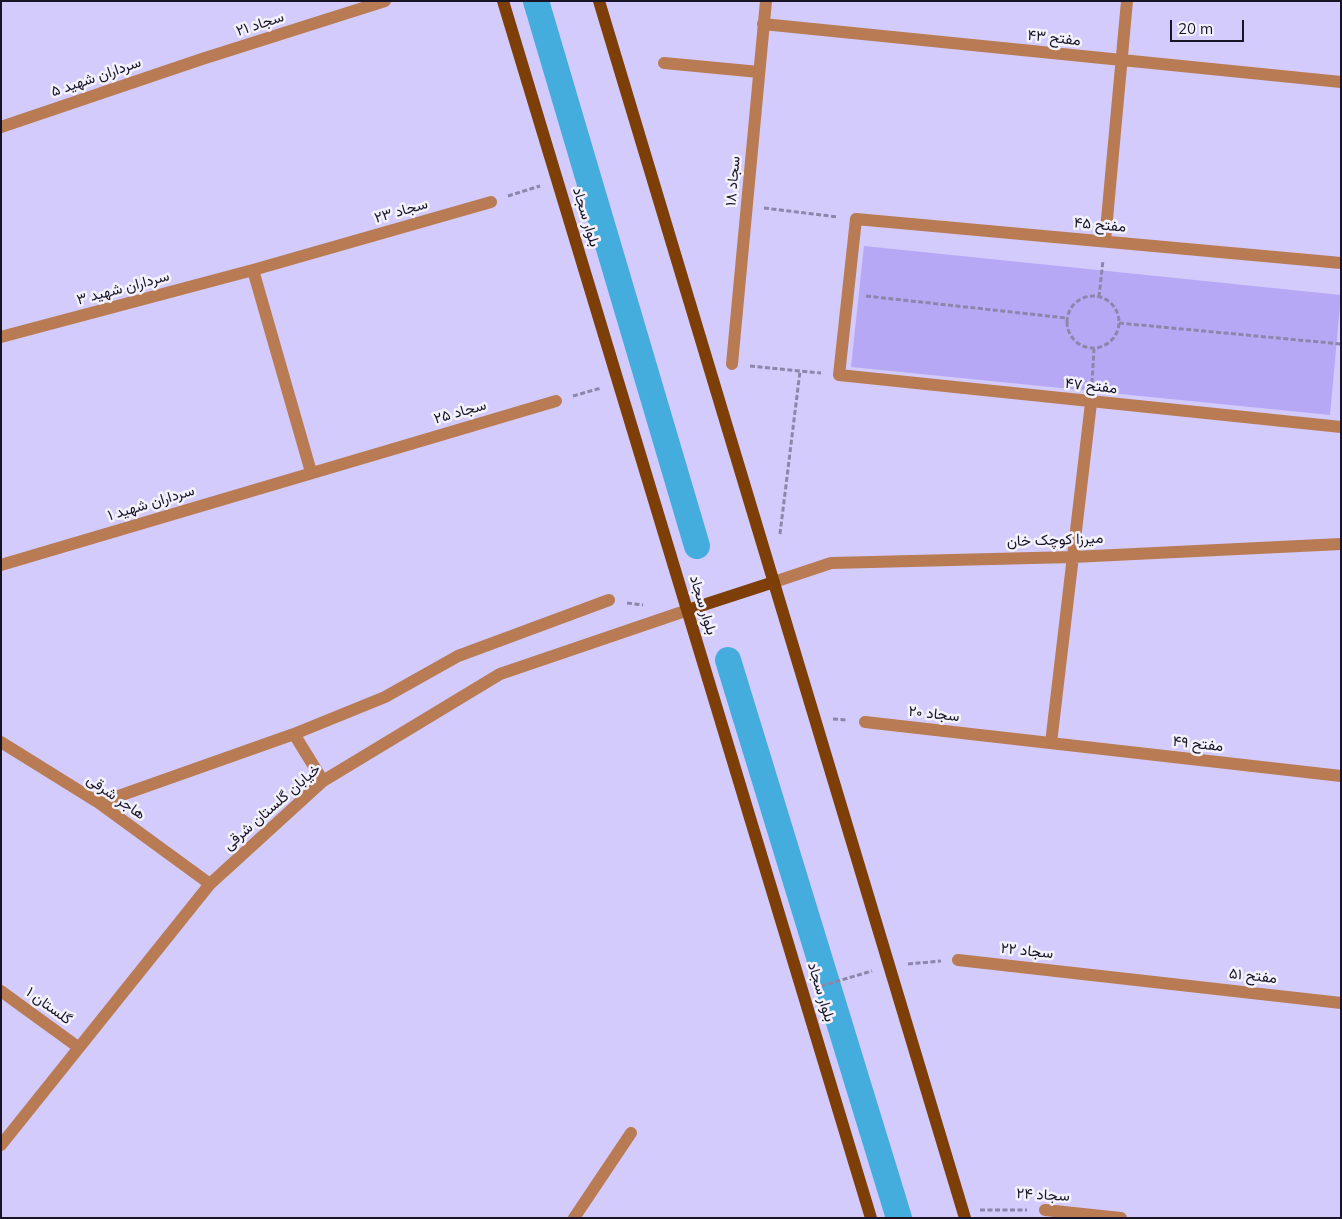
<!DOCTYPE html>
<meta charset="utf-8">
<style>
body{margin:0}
#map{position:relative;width:1342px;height:1219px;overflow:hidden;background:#d3cbfc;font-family:Mulish,sans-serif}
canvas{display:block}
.frame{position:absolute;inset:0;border:2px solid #181426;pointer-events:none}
.scale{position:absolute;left:1170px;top:20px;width:74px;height:22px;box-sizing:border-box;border:2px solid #181426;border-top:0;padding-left:6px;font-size:15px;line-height:18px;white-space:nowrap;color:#181426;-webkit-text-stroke:4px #f3f2fc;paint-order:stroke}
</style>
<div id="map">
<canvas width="1342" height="1219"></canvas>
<div class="frame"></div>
<div class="scale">20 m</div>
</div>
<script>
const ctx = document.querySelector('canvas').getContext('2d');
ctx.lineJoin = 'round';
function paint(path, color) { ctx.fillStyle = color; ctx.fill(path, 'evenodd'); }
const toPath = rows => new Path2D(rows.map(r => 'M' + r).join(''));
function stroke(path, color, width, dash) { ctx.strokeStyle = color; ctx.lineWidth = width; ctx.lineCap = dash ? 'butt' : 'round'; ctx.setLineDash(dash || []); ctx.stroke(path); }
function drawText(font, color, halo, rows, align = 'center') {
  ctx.font = font + ' Mulish,Vazirmatn,sans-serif'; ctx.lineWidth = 5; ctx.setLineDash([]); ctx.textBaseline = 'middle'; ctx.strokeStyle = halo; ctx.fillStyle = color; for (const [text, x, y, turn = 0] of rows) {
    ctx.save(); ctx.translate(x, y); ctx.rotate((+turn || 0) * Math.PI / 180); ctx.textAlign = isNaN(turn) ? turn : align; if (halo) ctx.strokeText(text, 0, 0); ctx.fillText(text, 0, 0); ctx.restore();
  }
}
paint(toPath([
 [864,246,1341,295,1330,415,851,367]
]), '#b7a8f5');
stroke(toPath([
 [536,1,697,546],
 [728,660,899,1218]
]), '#44adde', 26);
stroke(toPath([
 [508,196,540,186],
 [764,208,838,217],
 [866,296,1066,318],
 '1067 322a26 26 0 1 1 52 0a26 26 0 1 1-52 0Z',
 [1099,297,1103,260],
 [1119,323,1341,344],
 [750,366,821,373],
 [1092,383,1094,349],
 [573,396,601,388],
 [780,534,800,371],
 [627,603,643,605],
 [833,719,847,720],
 [908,964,941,961],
 [821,986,872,971],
 [980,1210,1027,1210]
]), '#8d86ab', 3, [5, 2.5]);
stroke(toPath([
 [763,24,1341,82],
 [664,63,759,72],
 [1,127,202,59,385,1],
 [1105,241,1127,1],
 [1341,263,856,219,839,375,1341,427],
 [253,270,311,472],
 [1,337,253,270,491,202],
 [732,364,766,1],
 [1,565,556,401],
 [774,582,831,563,1073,557,1341,544],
 [865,722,1341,776],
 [294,734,323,781],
 [1,742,99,803,210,884],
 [1051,743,1091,403],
 [99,803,294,734,385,697,458,656,609,600],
 [958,960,1341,1003],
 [1,991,78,1047],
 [1,1145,210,884,323,781,500,674,688,610],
 [1045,1210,1121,1218],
 [574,1218,631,1133]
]), '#b97b54', 12);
stroke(toPath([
 [503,1,871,1218],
 [599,1,965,1218],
 [688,610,774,582]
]), '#7e3e08', 12);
drawText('15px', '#181426', '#f3f2fc', [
 ["سجاد ۲۱",260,24,-18],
 ["مفتح ۴۳",1054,38,6],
 ["سرداران شهید ۵",96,77,-19],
 ["سجاد ۱۸",733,181,-85],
 ["سجاد ۲۳",401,211,-16],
 ["بلوار سجاد",586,217,73],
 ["مفتح ۴۵",1100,225,5],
 ["سرداران شهید ۳",123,288,-15],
 ["مفتح ۴۷",1091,386,6],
 ["سجاد ۲۵",460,412,-16],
 ["سرداران شهید ۱",151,503,-17],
 ["میرزا کوچک خان",1055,540,-2],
 ["بلوار سجاد",703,605,73],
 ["سجاد ۲۰",934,714,6],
 ["مفتح ۴۹",1198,744,6],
 ["هاجر شرقی",116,797,35],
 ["خیابان گلستان شرقی",272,807,-41],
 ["سجاد ۲۲",1027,951,6],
 ["مفتح ۵۱",1253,976,6],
 ["بلوار سجاد",821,992,73],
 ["گلستان ۱",49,1006,36],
 ["سجاد ۲۴",1043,1195,3]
]);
</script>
